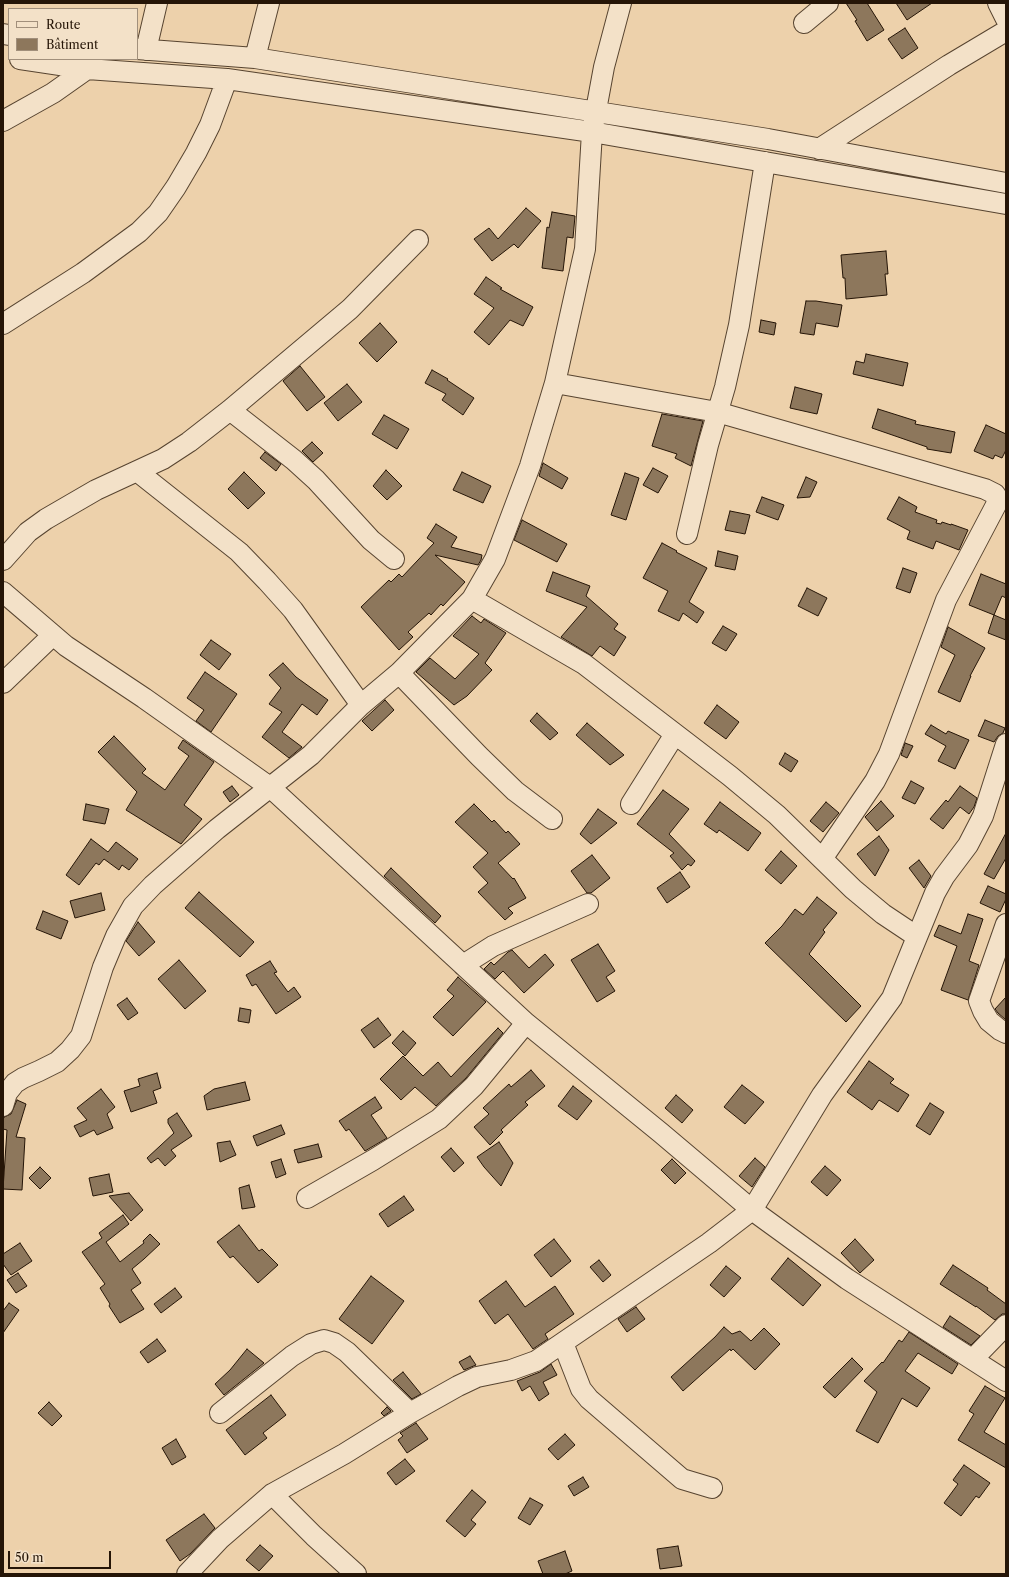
<!DOCTYPE html>
<meta charset="utf-8">
<style>
body{margin:0}
#map{position:relative;width:1009px;height:1577px;overflow:hidden;background:#edd1ab;font-family:"Libre Caslon Text",serif}
canvas{display:block}
.frame{position:absolute;inset:0;border:4px solid #251507;pointer-events:none}
.legend{position:absolute;left:8px;top:8px;width:130px;height:52px;box-sizing:border-box;background:#f3e1c8;border:1px solid #a18f7b;margin:0;padding:5px 7px;list-style:none;font-size:12px;color:#251507}
.legend li{display:flex;align-items:center;gap:8px;height:20px}
.legend b{width:20px;border:1px solid #a18f7b}
.scale{position:absolute;left:8px;top:1551px;width:103px;height:18px;box-sizing:border-box;border:2px solid #251507;border-top:0;padding-left:5px;font-size:12px;line-height:14px;white-space:nowrap;color:#251507;-webkit-text-stroke:3px #f3e1c8;paint-order:stroke}
</style>
<div id="map">
<canvas width="1009" height="1577"></canvas>
<div class="frame"></div>
<ul class="legend">
<li><b style="height:5px;background:#f3e1c8"></b>Route</li>
<li><b style="height:11px;background:#8d775c"></b>Bâtiment</li>
</ul>
<div class="scale">50 m</div>
</div>
<script>
const ctx = document.querySelector('canvas').getContext('2d');
ctx.lineJoin = 'round';
function paint(path, color) { ctx.fillStyle = color; ctx.fill(path, 'evenodd'); }
const toPath = rows => new Path2D(rows.map(r => 'M' + r).join(''));
function stroke(path, color, width, dash) { ctx.strokeStyle = color; ctx.lineWidth = width; ctx.lineCap = dash ? 'butt' : 'round'; ctx.setLineDash(dash || []); ctx.stroke(path); }
const building = toPath([
 [846,3,867,3,884,30,867,41,855,21,857,20,846,3],
 [896,3,932,3,907,20,896,3],
 [905,28,918,48,902,59,888,39,905,28],
 [526,208,541,221,518,248,514,244,492,261,474,239,489,228,498,239,526,208],
 [552,212,575,216,573,238,567,237,563,271,542,268,547,227,549,228,552,212],
 [886,251,888,274,885,274,887,295,846,299,845,278,843,278,841,255,886,251],
 [486,277,502,288,500,289,533,307,523,326,510,320,489,345,474,332,494,308,474,294,486,277],
 [806,301,816,301,842,305,838,327,816,323,814,335,800,333,806,301],
 [761,320,776,323,774,335,759,332,761,320],
 [380,323,397,342,377,362,359,343,380,323],
 [866,354,908,363,903,386,853,374,856,361,864,363,866,354],
 [300,366,325,397,307,411,283,381,300,366],
 [432,370,448,379,447,380,474,398,463,415,442,400,446,394,425,383,432,370],
 [347,384,362,402,338,421,324,403,347,384],
 [795,387,822,394,817,414,790,408,795,387],
 [878,409,916,421,915,424,955,432,951,453,927,449,927,447,872,428,878,409],
 [662,414,703,421,691,466,675,458,677,454,652,446,662,414],
 [384,415,409,429,397,449,372,434,384,415],
 [986,425,1006,434,1006,450,1002,458,995,455,993,459,974,451,986,425],
 [312,442,323,453,313,462,302,451,312,442],
 [265,452,281,464,276,471,260,458,265,452],
 [543,463,568,478,562,489,539,476,543,463],
 [653,468,668,476,658,493,643,485,653,468],
 [386,470,402,486,387,500,373,486,386,470],
 [244,472,265,493,248,509,228,489,244,472],
 [462,472,491,486,483,503,453,490,462,472],
 [625,473,639,478,626,520,611,515,625,473],
 [806,477,817,482,810,497,797,498,806,477],
 [762,497,784,505,778,520,756,512,762,497],
 [899,497,917,507,915,512,937,520,936,523,941,524,942,522,951,525,951,524,968,530,959,550,936,541,933,549,907,539,910,531,887,519,899,497],
 [730,511,750,515,745,534,725,530,730,511],
 [522,520,567,544,557,562,514,540,522,520],
 [436,524,457,537,451,547,482,555,481,560,478,565,435,555,465,582,443,606,441,604,431,615,429,613,408,632,413,637,399,650,361,607,389,580,391,582,399,574,402,577,434,543,427,538,436,524],
 [662,543,677,551,676,552,707,568,689,602,704,612,697,623,683,613,679,621,658,611,668,591,643,578,662,543],
 [718,551,738,556,735,570,715,566,718,551],
 [903,568,917,573,910,593,896,588,903,568],
 [553,572,590,586,586,596,618,624,614,629,626,637,614,656,600,646,592,656,561,637,587,607,546,591,553,572],
 [981,574,1006,584,1006,598,1002,596,994,615,969,605,981,574],
 [807,588,827,598,818,616,798,606,807,588],
 [994,615,1006,620,1006,640,988,633,994,615],
 [472,616,481,623,484,619,506,633,485,663,492,670,467,696,454,705,416,672,430,658,455,679,479,654,453,636,472,616],
 [723,626,737,634,726,651,712,643,723,626],
 [948,627,985,648,970,676,971,676,960,702,938,692,955,655,941,647,948,627],
 [211,640,231,654,219,670,200,655,211,640],
 [283,663,296,677,328,700,317,715,302,704,282,732,302,747,289,758,262,737,282,712,269,704,281,688,269,675,283,663],
 [205,672,237,694,211,732,196,721,204,710,187,698,205,672],
 [385,700,394,710,372,731,362,721,385,700],
 [717,705,739,722,726,739,704,723,717,705],
 [537,713,558,733,550,740,530,721,537,713],
 [985,720,1005,728,1003,733,998,736,994,742,978,736,985,720],
 [587,723,624,755,610,765,576,735,587,723],
 [931,725,946,734,948,731,969,740,955,769,938,761,946,746,925,734,931,725],
 [114,736,146,769,142,773,165,790,189,756,178,748,183,740,214,762,184,805,202,819,181,844,126,810,137,792,98,752,114,736],
 [905,743,913,746,907,758,901,755,905,743],
 [785,753,798,761,791,772,779,764,785,753],
 [911,781,924,788,915,804,902,798,911,781],
 [232,786,239,795,230,802,223,792,232,786],
 [960,786,977,798,974,807,969,814,960,807,943,829,930,819,946,800,948,802,960,786],
 [663,790,689,809,669,834,695,861,691,866,688,864,682,870,670,856,674,853,637,824,663,790],
 [881,801,894,816,877,831,865,817,881,801],
 [720,802,761,833,748,851,719,830,717,833,704,824,720,802],
 [826,802,839,813,823,832,810,821,826,802],
 [86,804,109,809,105,824,83,820,86,804],
 [474,804,492,822,494,820,506,833,508,831,520,844,498,863,513,879,514,878,526,898,508,908,513,913,505,920,478,892,488,883,473,867,488,853,455,822,474,804],
 [598,809,617,823,591,844,580,834,598,809],
 [1006,833,1006,858,994,879,984,874,1006,833],
 [879,836,889,850,875,876,857,854,879,836],
 [91,839,108,852,116,842,138,859,129,870,122,865,119,870,104,859,99,865,96,863,79,885,66,875,91,839],
 [781,851,797,866,781,884,765,870,781,851],
 [592,855,610,878,591,893,587,893,571,871,592,855],
 [919,860,931,876,924,888,909,868,919,860],
 [391,868,441,916,435,923,384,876,391,868],
 [680,872,690,887,667,903,657,888,680,872],
 [988,886,1006,894,1006,899,1000,912,980,903,988,886],
 [199,892,254,942,240,957,210,930,185,908,199,892],
 [101,893,105,910,75,918,70,901,101,893],
 [817,897,837,913,823,930,825,932,809,954,861,1006,846,1022,765,943,782,926,795,909,803,915,817,897],
 [43,911,68,921,61,939,36,929,43,911],
 [968,914,983,919,969,961,979,965,968,1000,941,990,957,946,934,936,939,925,961,934,968,914],
 [138,922,155,942,139,956,126,941,138,922],
 [598,944,615,971,606,977,615,991,597,1002,571,960,598,944],
 [512,950,529,968,545,954,554,965,524,993,503,971,495,979,484,969,491,962,494,965,508,952,512,950],
 [179,960,206,991,185,1009,158,979,179,960],
 [270,961,277,972,274,973,288,992,294,987,301,997,276,1014,256,984,252,986,246,975,270,961],
 [458,977,486,1002,453,1036,433,1017,454,996,447,990,458,977],
 [1006,997,1006,1020,998,1013,995,1009,1006,997],
 [127,998,138,1013,128,1020,117,1005,127,998],
 [240,1008,251,1010,249,1023,238,1021,240,1008],
 [378,1018,391,1035,374,1048,361,1030,378,1018],
 [498,1028,503,1033,466,1078,436,1106,415,1087,401,1100,380,1079,403,1056,423,1076,438,1062,451,1077,498,1028],
 [403,1031,416,1043,405,1056,392,1043,403,1031],
 [869,1061,894,1079,890,1083,909,1095,898,1112,879,1100,872,1110,847,1092,869,1061],
 [531,1070,545,1086,525,1102,528,1105,501,1130,503,1132,490,1145,474,1127,489,1114,483,1108,509,1084,511,1087,531,1070],
 [157,1073,161,1088,153,1091,157,1103,131,1112,124,1091,140,1086,138,1079,157,1073],
 [245,1082,250,1100,207,1110,204,1096,214,1089,245,1082],
 [742,1085,764,1102,745,1124,724,1107,742,1085],
 [573,1086,592,1101,577,1120,558,1106,573,1086],
 [101,1089,115,1107,107,1114,113,1128,97,1135,94,1130,80,1137,74,1126,87,1120,77,1108,101,1089],
 [676,1095,693,1110,682,1123,665,1108,676,1095],
 [375,1097,382,1108,371,1115,387,1138,365,1151,349,1129,346,1131,339,1121,375,1097],
 [17,1100,26,1104,16,1137,25,1138,22,1190,3,1189,7,1130,3,1129,3,1120,4,1117,11,1114,17,1100],
 [930,1103,944,1112,930,1135,916,1126,930,1103],
 [177,1113,192,1136,171,1150,176,1156,165,1166,158,1158,151,1163,147,1158,174,1133,168,1123,168,1119,177,1113],
 [281,1125,285,1134,257,1146,253,1136,281,1125],
 [230,1141,236,1155,220,1162,217,1143,230,1141],
 [499,1142,513,1163,501,1186,484,1167,477,1157,499,1142],
 [318,1144,322,1157,298,1163,294,1150,318,1144],
 [451,1148,464,1163,454,1172,441,1157,451,1148],
 [755,1158,765,1167,752,1187,739,1176,755,1158],
 [281,1159,286,1174,276,1178,271,1162,281,1159],
 [672,1159,686,1173,675,1184,661,1170,672,1159],
 [825,1166,841,1180,827,1196,811,1182,825,1166],
 [40,1167,51,1178,40,1189,29,1178,40,1167],
 [109,1174,113,1192,93,1196,89,1178,109,1174],
 [249,1185,255,1207,242,1209,239,1188,249,1185],
 [129,1193,143,1210,131,1221,109,1196,129,1193],
 [404,1196,414,1210,388,1227,379,1214,404,1196],
 [123,1215,129,1224,106,1242,120,1262,144,1243,143,1241,150,1234,160,1244,144,1259,132,1269,141,1283,131,1290,144,1309,120,1323,109,1306,110,1304,100,1288,105,1284,82,1252,102,1238,99,1233,123,1215],
 [239,1225,259,1251,262,1249,278,1265,258,1283,233,1256,230,1258,217,1242,239,1225],
 [554,1239,571,1261,551,1277,534,1255,554,1239],
 [855,1239,874,1260,860,1273,841,1253,855,1239],
 [20,1243,32,1261,11,1275,3,1264,3,1254,20,1243],
 [788,1258,821,1285,803,1306,771,1279,788,1258],
 [599,1260,611,1275,603,1282,590,1267,599,1260],
 [953,1265,988,1288,987,1290,1006,1304,1006,1314,1002,1314,995,1320,976,1306,976,1307,940,1284,953,1265],
 [726,1266,741,1278,724,1297,710,1285,726,1266],
 [18,1273,27,1286,16,1293,7,1280,18,1273],
 [371,1276,404,1301,372,1344,339,1319,371,1276],
 [506,1281,525,1307,555,1286,574,1314,545,1334,548,1339,533,1349,508,1314,495,1324,479,1301,506,1281],
 [175,1288,182,1297,161,1313,154,1304,175,1288],
 [9,1303,19,1310,3,1333,3,1311,9,1303],
 [636,1307,645,1319,627,1332,618,1319,636,1307],
 [950,1316,980,1336,971,1345,943,1327,950,1316],
 [724,1327,732,1334,740,1331,751,1341,764,1328,780,1344,755,1370,733,1349,731,1351,730,1349,683,1391,671,1377,715,1337,724,1327],
 [909,1332,958,1364,952,1374,918,1353,905,1371,930,1388,917,1407,902,1398,878,1443,856,1431,877,1392,864,1381,882,1362,883,1363,899,1340,902,1342,909,1332],
 [157,1339,166,1351,148,1363,140,1352,157,1339],
 [247,1349,264,1363,224,1395,215,1384,230,1370,247,1349],
 [470,1356,476,1365,464,1370,459,1362,470,1356],
 [852,1358,863,1369,835,1398,823,1387,852,1358],
 [551,1364,557,1375,543,1382,549,1394,539,1401,530,1386,522,1391,517,1381,540,1372,551,1364],
 [403,1372,421,1394,412,1399,393,1380,403,1372],
 [985,1386,1005,1398,984,1432,1006,1445,1006,1468,958,1440,974,1414,969,1411,985,1386],
 [271,1395,286,1415,263,1433,267,1438,245,1455,226,1430,271,1395],
 [49,1402,62,1416,52,1426,38,1413,49,1402],
 [387,1407,391,1411,384,1416,381,1413,387,1407],
 [416,1423,428,1439,407,1453,398,1440,403,1436,400,1433,416,1423],
 [565,1434,575,1445,558,1460,548,1449,565,1434],
 [176,1439,186,1457,172,1465,162,1448,176,1439],
 [405,1459,415,1471,396,1485,387,1473,405,1459],
 [964,1465,990,1483,979,1498,976,1496,961,1516,944,1503,958,1484,953,1480,964,1465],
 [583,1477,589,1487,574,1496,568,1486,583,1477],
 [472,1490,486,1502,471,1520,476,1524,465,1537,446,1521,472,1490],
 [530,1498,543,1505,530,1525,518,1518,530,1498],
 [204,1514,215,1528,190,1554,180,1561,166,1540,204,1514],
 [260,1545,273,1556,259,1571,246,1560,260,1545],
 [678,1546,682,1566,660,1569,657,1549,678,1546],
 [565,1551,572,1571,565,1574,543,1574,538,1561,565,1551]
]);
paint(building, '#8d775c');
stroke(building, '#251507', 1);
const minor = toPath([
 [998,3,1006,19],
 [804,23,828,3],
 [3,34,9,35],
 [137,49,255,58,768,139,1006,183],
 [146,50,157,3],
 [255,58,269,3],
 [20,59,87,69,227,79,592,132,1006,204],
 [3,121,53,93,87,69],
 [819,149,949,65,1006,31],
 [3,324,83,273,139,232,158,213,176,187,196,153,210,125,227,79],
 [555,383,717,412,985,489,995,494,997,497,996,505,946,600,889,754,875,781,822,859],
 [230,410,294,460,316,480,371,540,394,559],
 [138,472,239,552,267,581,293,610,361,705],
 [687,534,708,445,725,387,739,325,765,162],
 [3,560,28,532,46,519,96,490,163,459,189,442,230,410,350,309,418,240],
 [3,592,66,646,144,698,271,788,526,1023,661,1133,752,1210,847,1279,1006,1381],
 [472,599,584,664,730,776,777,815,853,889,883,914,916,936],
 [399,673,479,756,515,791,552,819],
 [3,683,53,635],
 [631,804,675,734],
 [1006,924,979,1001,983,1011,989,1021,1000,1030,1006,1033],
 [463,965,493,946,588,904],
 [3,1106,7,1093,15,1083,23,1078,39,1071,57,1062,70,1050,81,1036,103,967,116,936,133,906,153,885,217,829,311,755,361,705,399,673,472,599,495,559,530,466,555,383,585,249,592,132,604,67,621,3],
 [307,1198,373,1160,439,1119,474,1086,526,1023],
 [563,1343,581,1389,589,1399,682,1479,712,1488],
 [973,1359,1006,1325],
 [220,1413,292,1356,311,1344,324,1340,334,1343,347,1352,410,1413],
 [272,1494,314,1536,356,1574],
 [187,1574,220,1539,272,1494,344,1454,410,1413,458,1386,477,1377,511,1370,536,1361,709,1243,752,1210,822,1095,892,998,935,893,944,877,968,845,983,816,1006,744]
]);
stroke(minor, '#574430', 22);
stroke(minor, '#f3e1c8', 20);
</script>
